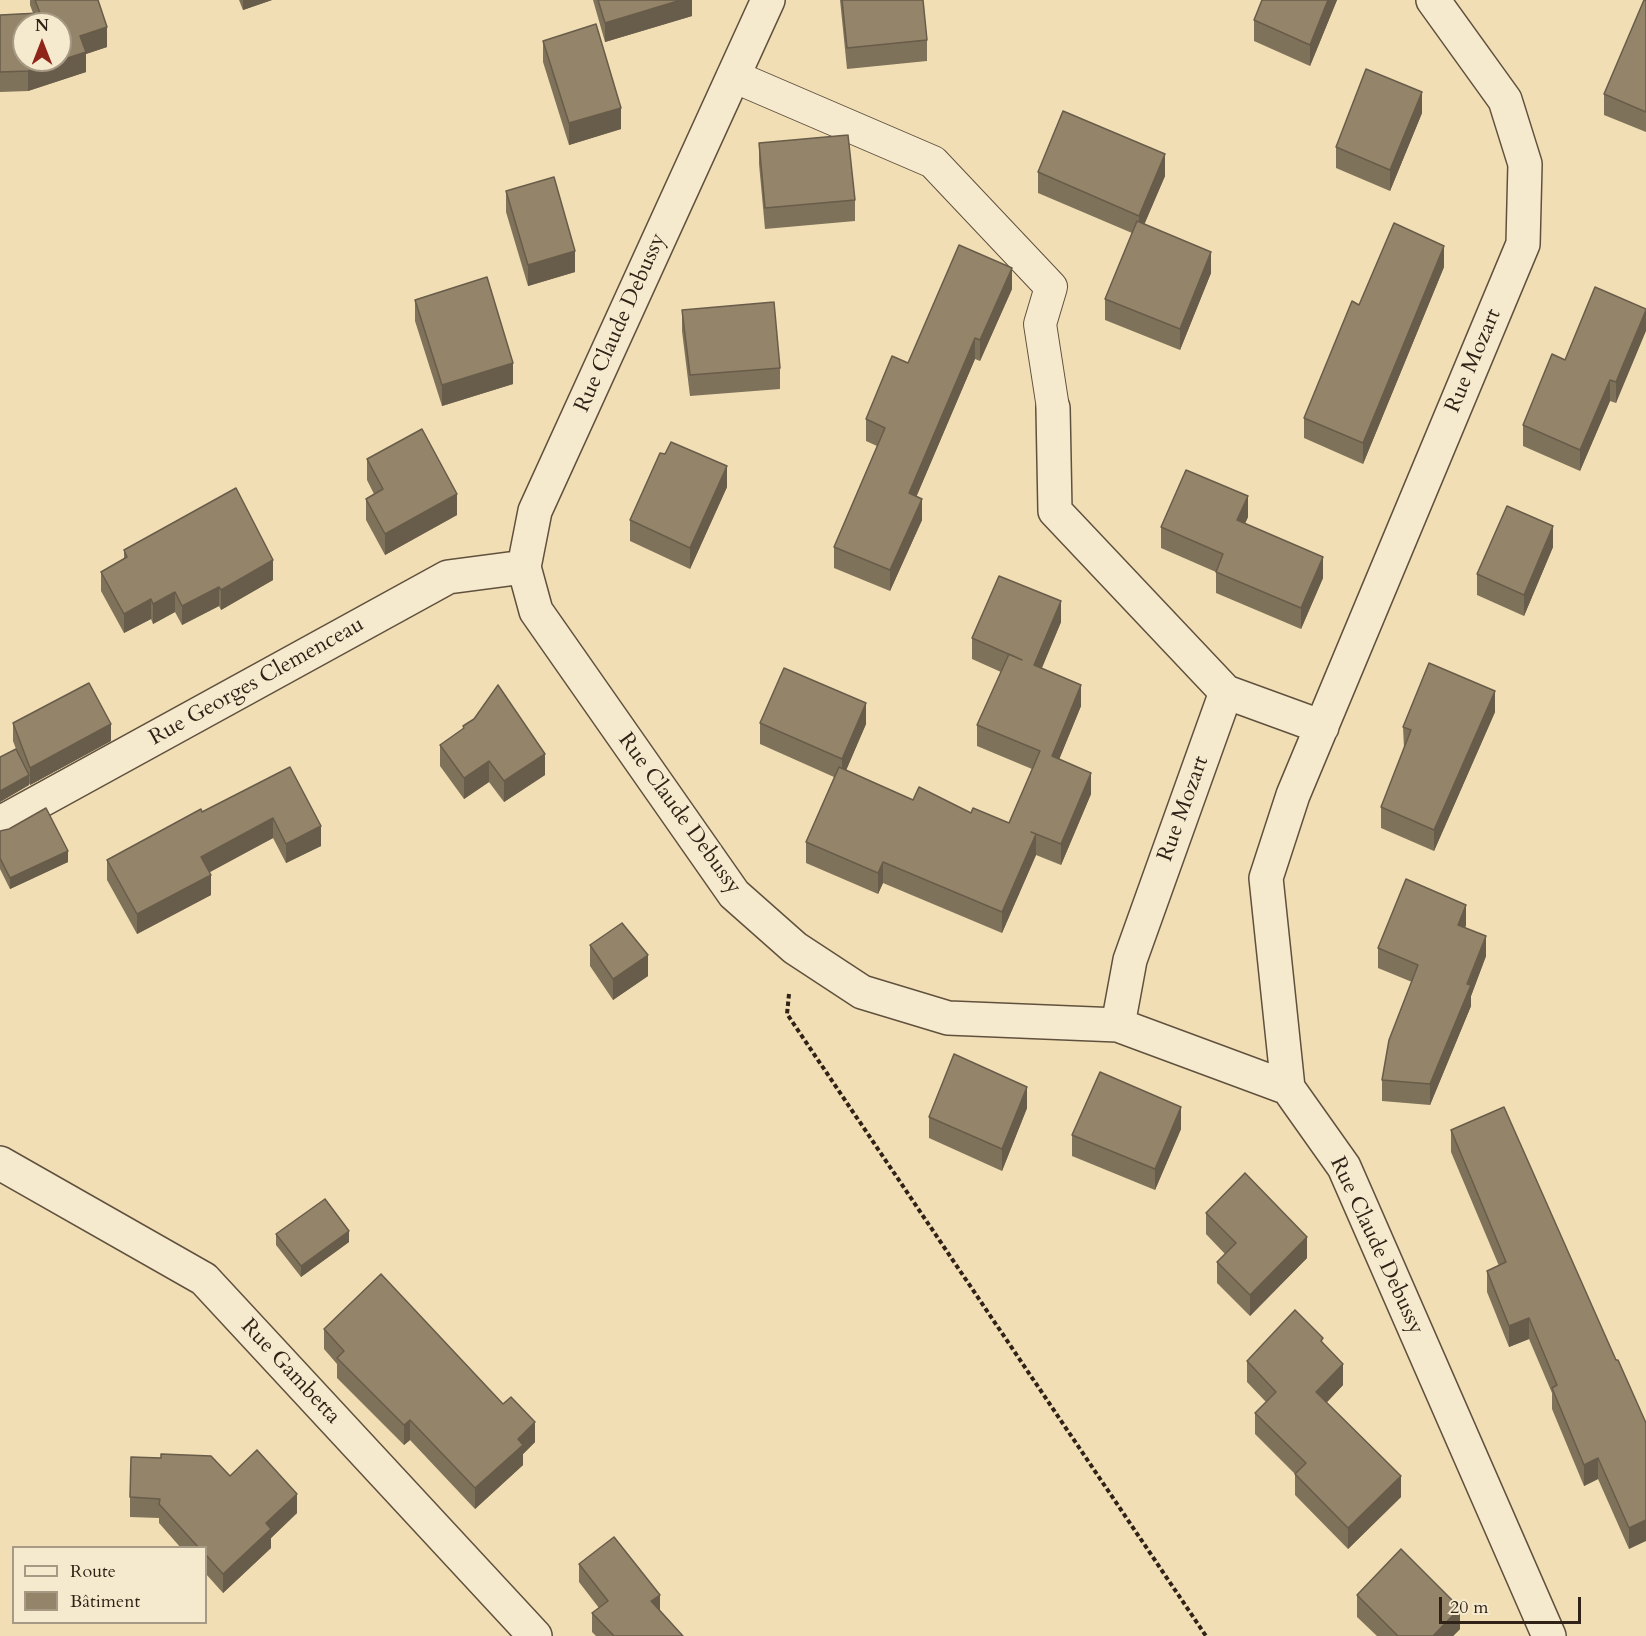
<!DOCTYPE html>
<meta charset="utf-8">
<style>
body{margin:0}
#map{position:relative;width:1646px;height:1636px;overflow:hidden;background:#f1deb4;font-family:Cardo,serif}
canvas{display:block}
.legend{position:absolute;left:12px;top:1546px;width:195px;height:78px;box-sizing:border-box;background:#f6eace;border:2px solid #a79a85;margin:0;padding:8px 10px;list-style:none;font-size:18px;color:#302217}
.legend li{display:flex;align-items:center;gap:12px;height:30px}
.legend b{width:30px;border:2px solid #a79a85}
.north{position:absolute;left:12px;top:12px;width:60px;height:60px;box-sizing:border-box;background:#f6eace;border:2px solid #a79a85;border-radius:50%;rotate:0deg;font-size:16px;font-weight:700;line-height:24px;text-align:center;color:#302217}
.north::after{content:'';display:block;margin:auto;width:21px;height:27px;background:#8f2418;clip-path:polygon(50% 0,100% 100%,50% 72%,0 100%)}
.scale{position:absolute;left:1439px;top:1597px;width:142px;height:27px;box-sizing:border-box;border:3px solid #302217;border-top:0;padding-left:8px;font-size:18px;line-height:21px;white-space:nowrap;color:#302217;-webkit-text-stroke:4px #f6eace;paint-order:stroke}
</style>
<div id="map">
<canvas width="1646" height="1636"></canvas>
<ul class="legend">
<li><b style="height:8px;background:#f6eace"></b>Route</li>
<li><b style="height:16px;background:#948469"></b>Bâtiment</li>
</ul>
<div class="north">N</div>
<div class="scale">20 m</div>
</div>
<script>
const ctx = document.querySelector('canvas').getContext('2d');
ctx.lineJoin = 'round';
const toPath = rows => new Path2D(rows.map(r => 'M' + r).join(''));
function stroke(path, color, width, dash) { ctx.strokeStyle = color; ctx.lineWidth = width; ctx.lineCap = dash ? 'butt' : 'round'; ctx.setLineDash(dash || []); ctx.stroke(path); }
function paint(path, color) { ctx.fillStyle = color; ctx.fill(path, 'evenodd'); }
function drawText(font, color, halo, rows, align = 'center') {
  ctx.font = font + ' Cardo,serif'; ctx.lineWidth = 5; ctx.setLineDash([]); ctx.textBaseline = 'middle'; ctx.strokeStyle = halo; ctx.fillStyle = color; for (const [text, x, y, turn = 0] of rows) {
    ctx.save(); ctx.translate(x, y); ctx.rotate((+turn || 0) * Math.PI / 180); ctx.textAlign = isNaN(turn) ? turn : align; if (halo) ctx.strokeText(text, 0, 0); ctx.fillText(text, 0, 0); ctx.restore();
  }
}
const pedestrian = toPath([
 [733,76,933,162,1051,287,1040,324,1053,408]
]);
const minor = toPath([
 [768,0,535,511,524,567,536,611,734,894,795,948,862,992,948,1018,1118,1025,1288,1088,1344,1167,1549,1636],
 [1053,408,1055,511,1226,692],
 [0,823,448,577,524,567],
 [1118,1025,1130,960,1226,692,1322,727],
 [1288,1088,1266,878,1293,795,1523,244,1525,164,1505,100,1433,0],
 [0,1163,204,1279,535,1636]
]);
stroke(pedestrian, '#60513e', 34);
stroke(minor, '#60513e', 36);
stroke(toPath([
 [789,994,787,1014,1206,1636]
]), '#302217', 4, [4.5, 3]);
stroke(pedestrian, '#f6eace', 32);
stroke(minor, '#f6eace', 33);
paint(toPath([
 [30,0,98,0,107,47,86,54,86,72,28,91,0,92,0,15,33,13,30,5],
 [239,0,272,0,243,10],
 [593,0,692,0,692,16,605,42],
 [840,0,923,0,927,40,927,61,847,69],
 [1262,0,1337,0,1310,66,1254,41,1254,20],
 [1646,0,1646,132,1604,115,1604,94],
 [543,41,621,129,569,145,543,62],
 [1422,113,1390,191,1336,168,1336,147],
 [759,143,855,200,855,221,765,229,759,164],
 [1038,172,1165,176,1144,224,1211,273,1180,350,1105,320,1105,299,1132,233,1038,193],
 [506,191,575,272,528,286,506,212],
 [1444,267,1363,464,1304,438,1304,418],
 [1012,289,980,361,975,359,916,497,922,520,890,591,834,568,834,547,877,446,866,441,866,419,908,363],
 [415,300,513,384,442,406,415,321],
 [1646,309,1616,403,1610,401,1580,471,1523,446,1523,425,1565,360],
 [682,310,780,368,780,389,690,396,682,331],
 [367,459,457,515,385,555,366,520,366,499,374,494,367,480],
 [727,487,690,569,630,541,630,520],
 [1248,517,1245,523,1323,578,1301,629,1216,593,1216,572,1161,548,1161,527],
 [1553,547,1524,616,1477,595,1477,574],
 [124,550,273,580,221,610,219,606,182,625,175,612,153,624,151,619,124,633,101,591,101,572,124,559],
 [1061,622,1042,668,1081,706,1059,759,1091,794,1061,865,1036,855,1002,933,883,883,878,894,806,863,806,842,834,777,760,744,760,723,866,724,846,770,913,800,1009,823,1032,769,977,746,977,725,1001,672,972,659,972,638],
 [1495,712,1434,851,1381,828,1381,807,1404,748,1403,727],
 [13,723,111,741,30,785,29,783,29,785,0,802,0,757,16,749,13,741],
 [463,726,545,775,504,802,489,782,464,799,440,766,440,745,463,729],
 [290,767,321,846,286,863,273,838,209,872,211,895,137,934,107,880,107,860],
 [0,831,68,862,10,889,0,869],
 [1466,925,1465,928,1486,956,1471,996,1471,1006,1430,1105,1382,1101,1382,1080,1412,982,1378,968,1378,948],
 [590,945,648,976,613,1000,590,966],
 [1027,1108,1002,1171,929,1138,929,1117],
 [1181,1129,1155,1190,1072,1156,1072,1135],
 [1451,1130,1616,1360,1646,1423,1629,1549,1598,1479,1584,1486,1552,1409,1552,1393,1529,1339,1509,1347,1487,1292,1487,1271,1499,1266,1451,1152],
 [1206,1213,1307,1258,1250,1316,1217,1283,1217,1262,1225,1254,1206,1234],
 [276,1234,349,1242,301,1277,276,1245],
 [324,1329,535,1442,523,1454,523,1465,475,1509,410,1440,404,1445,337,1378,337,1364,324,1349],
 [1323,1344,1343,1385,1326,1403,1401,1497,1348,1549,1295,1495,1295,1474,1255,1434,1255,1413,1266,1402,1247,1382,1247,1361],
 [230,1476,297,1513,271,1538,271,1548,223,1593,206,1574,206,1548,181,1548,159,1523,159,1518,130,1517,130,1497],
 [579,1564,660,1610,683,1636,596,1636,592,1632,592,1613,599,1608,579,1582],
 [1357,1595,1460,1629,1453,1636,1377,1636,1357,1617]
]), '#7f725a');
paint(toPath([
 [243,0,272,0,243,10],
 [681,0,692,0,692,16,605,42,605,23],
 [1328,0,1337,0,1310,66,1310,45],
 [107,27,107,47,86,54,86,72,28,91,28,71,80,36],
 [1422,92,1422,113,1390,191,1390,170],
 [621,108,621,129,569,145,569,123],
 [1165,154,1165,176,1139,237,1139,216],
 [1444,246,1444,267,1363,464,1363,443],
 [575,251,575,272,528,286,528,265],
 [1211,252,1211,273,1180,350,1180,329],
 [1012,268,1012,289,980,361,980,340],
 [1646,310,1646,331,1616,403,1616,382],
 [975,338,975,359,909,514,909,493],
 [513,363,513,384,442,406,442,385],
 [1610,380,1610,401,1580,471,1580,450],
 [727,466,727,487,690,569,690,548],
 [457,494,457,515,385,555,385,534],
 [1248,496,1248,517,1237,541,1237,520],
 [922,499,922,520,890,591,890,570],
 [1553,526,1553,547,1524,616,1524,595],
 [1323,557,1323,578,1301,629,1301,608],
 [273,560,273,580,221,610,221,590],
 [219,587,219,606,182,625,182,606],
 [175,592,175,612,153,624,153,604],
 [151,599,151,619,124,633,124,614],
 [1061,601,1061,622,1034,686,1034,665],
 [1081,685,1081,706,1052,777,1052,756],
 [1495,691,1495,712,1434,851,1434,830],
 [866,703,866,724,842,780,842,759],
 [111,724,111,741,30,785,30,768],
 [545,754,545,775,504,802,504,781],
 [489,761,489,782,464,799,464,778],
 [1091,773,1091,794,1061,865,1061,844],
 [29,775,29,785,0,802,0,791],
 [273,818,273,838,201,877,201,857],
 [321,826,321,846,286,863,286,844],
 [1036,834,1036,855,1002,933,1002,912],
 [68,851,68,862,10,889,10,878],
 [883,862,883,883,878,894,878,873],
 [211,875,211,895,137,934,137,914],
 [1466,905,1466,925,1458,945,1458,925],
 [1486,936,1486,956,1471,996,1471,1006,1430,1105,1430,1084],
 [648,955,648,976,613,1000,613,979],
 [1027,1087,1027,1108,1002,1171,1002,1149],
 [1181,1107,1181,1129,1155,1190,1155,1169],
 [349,1231,349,1242,301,1277,301,1266],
 [1307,1237,1307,1258,1250,1316,1250,1295],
 [1529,1318,1529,1339,1509,1347,1509,1326],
 [1343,1364,1343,1385,1316,1414,1316,1392],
 [410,1420,410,1440,404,1445,404,1425],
 [535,1422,535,1442,523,1454,523,1465,475,1509,475,1488,518,1439],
 [1598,1458,1598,1479,1584,1486,1584,1465],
 [1401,1476,1401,1497,1348,1549,1348,1528],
 [297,1494,297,1513,271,1538,271,1548,223,1593,223,1574,266,1523],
 [1646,1520,1646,1541,1629,1549,1629,1528],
 [660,1595,660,1613,651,1601],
 [1460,1608,1460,1629,1453,1636,1433,1636]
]), '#685c4a');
const building = toPath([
 [35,0,98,0,107,27,80,36,86,52,28,71,0,72,0,15,40,13,35,0],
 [24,24,60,24,60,60,24,60,24,24],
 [598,0,681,0,605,23,598,0],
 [842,0,923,0,927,40,847,48,842,0],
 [1262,0,1328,0,1310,45,1254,20,1262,0],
 [1644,0,1646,0,1646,112,1604,94,1644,0],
 [596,24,621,108,569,123,543,41,596,24],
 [1366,69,1422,92,1390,170,1336,147,1366,69],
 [1063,111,1165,154,1139,216,1038,172,1063,111],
 [848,135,855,200,765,208,759,143,848,135],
 [554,177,575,251,528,265,506,191,554,177],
 [1137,221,1211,252,1180,329,1105,299,1137,221],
 [1394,223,1444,246,1363,443,1304,418,1352,301,1359,305,1394,223],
 [959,245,1012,268,980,340,975,338,909,493,922,499,890,570,834,547,885,428,866,419,892,356,908,363,959,245],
 [487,277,513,363,442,385,415,300,487,277],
 [1595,287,1646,309,1646,310,1616,382,1610,380,1580,450,1523,425,1552,354,1565,360,1595,287],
 [774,302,780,368,690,375,682,310,774,302],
 [422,429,457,494,385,534,366,499,383,489,367,459,422,429],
 [671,442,727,466,690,548,630,520,660,453,665,454,671,442],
 [1186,470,1248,496,1237,520,1323,557,1301,608,1216,572,1223,554,1161,527,1186,470],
 [236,488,273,560,221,590,219,587,182,606,175,592,153,604,151,599,124,614,101,572,127,557,124,550,236,488],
 [1507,506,1553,526,1524,595,1477,574,1507,506],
 [999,576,1061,601,1034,665,1081,685,1052,756,1091,773,1061,844,1031,832,1036,834,1002,912,883,862,878,873,806,842,839,767,913,800,919,787,971,813,973,808,1009,823,1040,751,977,725,1009,654,1022,660,972,638,999,576],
 [1429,663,1495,691,1434,830,1381,807,1411,730,1403,727,1429,663],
 [784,668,866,703,842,759,760,723,784,668],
 [89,683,111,724,30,768,13,723,89,683],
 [498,685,545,754,504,781,489,761,464,778,440,745,464,728,463,726,474,719,498,685],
 [16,749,29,775,0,791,0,757,16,749],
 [290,767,321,826,286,844,273,818,201,857,211,875,137,914,107,860,201,809,202,812,290,767],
 [46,808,68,851,10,878,0,858,0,831,9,829,46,808],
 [1406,879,1466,905,1458,925,1486,936,1467,984,1471,985,1430,1084,1382,1080,1389,1040,1418,965,1378,948,1406,879],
 [622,923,648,955,613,979,590,945,622,923],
 [954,1054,1027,1087,1002,1149,929,1117,954,1054],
 [1100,1072,1181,1107,1155,1169,1072,1135,1100,1072],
 [1504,1107,1616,1360,1618,1360,1646,1423,1646,1520,1629,1528,1598,1458,1584,1465,1552,1388,1557,1385,1529,1318,1509,1326,1487,1271,1506,1262,1451,1130,1504,1107],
 [1245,1173,1307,1237,1250,1295,1217,1262,1236,1243,1206,1213,1245,1173],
 [325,1199,349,1231,301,1266,276,1234,325,1199],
 [381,1274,503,1404,511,1397,535,1422,518,1439,523,1445,475,1488,410,1420,404,1425,337,1358,344,1351,324,1329,381,1274],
 [1295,1310,1323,1338,1321,1341,1343,1364,1316,1392,1401,1476,1348,1528,1295,1474,1306,1463,1255,1413,1276,1392,1247,1361,1295,1310],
 [257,1450,297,1494,266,1523,271,1529,223,1574,206,1555,206,1548,199,1548,159,1504,160,1499,130,1497,131,1457,161,1458,161,1454,211,1456,230,1476,257,1450],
 [614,1537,660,1595,651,1601,683,1636,614,1636,592,1613,608,1601,579,1564,614,1537],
 [1401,1549,1460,1608,1433,1636,1398,1636,1357,1595,1401,1549]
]);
paint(building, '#948469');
stroke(building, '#685c4a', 1.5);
drawText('22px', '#302217', '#f6eace', [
 ["Rue Claude Debussy",621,323,-66],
 ["Rue Mozart",1474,361,-67],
 ["Rue Georges Clemenceau",257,682,-29],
 ["Rue Mozart",1184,809,-70],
 ["Rue Claude Debussy",679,814,54],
 ["Rue Claude Debussy",1376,1246,65],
 ["Rue Gambetta",290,1372,47]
]);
</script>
